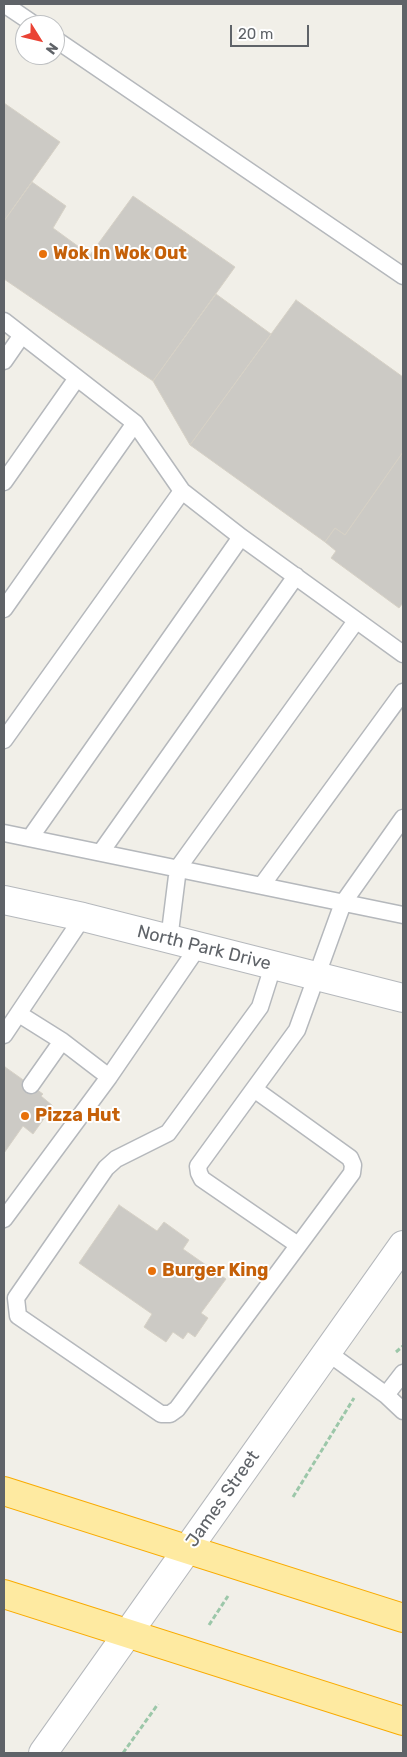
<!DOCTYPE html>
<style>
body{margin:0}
#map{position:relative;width:407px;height:1757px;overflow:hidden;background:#f1efe8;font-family:Rubik,sans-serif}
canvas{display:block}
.frame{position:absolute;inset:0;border:5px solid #5f6368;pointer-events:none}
.north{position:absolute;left:15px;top:15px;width:50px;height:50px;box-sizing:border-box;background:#fff;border:1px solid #bfc1c3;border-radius:50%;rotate:126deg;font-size:14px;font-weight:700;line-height:20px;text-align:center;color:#5f6368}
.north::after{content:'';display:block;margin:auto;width:18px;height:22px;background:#ea4335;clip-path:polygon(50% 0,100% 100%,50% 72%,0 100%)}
.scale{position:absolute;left:230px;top:25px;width:79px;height:22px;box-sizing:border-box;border:2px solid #5f6368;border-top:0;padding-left:6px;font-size:15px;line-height:18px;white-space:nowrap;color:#5f6368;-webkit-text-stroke:4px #fff;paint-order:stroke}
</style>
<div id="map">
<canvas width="407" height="1757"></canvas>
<div class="frame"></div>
<div class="north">N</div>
<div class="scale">20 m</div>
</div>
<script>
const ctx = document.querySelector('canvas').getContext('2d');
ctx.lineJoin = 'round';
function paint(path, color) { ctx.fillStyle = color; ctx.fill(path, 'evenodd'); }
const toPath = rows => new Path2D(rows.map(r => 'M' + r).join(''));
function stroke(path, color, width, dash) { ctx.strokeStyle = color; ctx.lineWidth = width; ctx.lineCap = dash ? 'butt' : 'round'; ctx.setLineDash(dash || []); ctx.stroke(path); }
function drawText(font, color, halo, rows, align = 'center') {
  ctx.font = font + ' Rubik,sans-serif'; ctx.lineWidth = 4; ctx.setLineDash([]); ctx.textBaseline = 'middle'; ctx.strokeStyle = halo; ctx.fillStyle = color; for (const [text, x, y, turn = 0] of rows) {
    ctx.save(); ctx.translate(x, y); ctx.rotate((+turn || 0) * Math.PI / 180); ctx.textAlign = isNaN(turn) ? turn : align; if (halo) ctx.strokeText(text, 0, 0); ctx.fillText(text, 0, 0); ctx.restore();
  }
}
const building = toPath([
 [4,103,60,142,4,221,4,103],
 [32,182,66,206,53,228,90,255,133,196,235,267,153,381,4,279,4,221,32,182],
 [216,294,271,334,190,445,153,381,216,294],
 [296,300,403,377,403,452,345,535,335,528,325,542,190,445,296,300],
 [403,452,403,603,399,608,331,558,336,551,325,542,335,528,345,535,403,452],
 [5,1067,43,1094,41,1096,53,1106,33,1134,23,1126,4,1153,5,1067],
 [119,1205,157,1231,164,1222,189,1240,183,1249,226,1279,201,1313,208,1318,195,1337,188,1332,183,1339,173,1332,166,1342,144,1327,152,1314,79,1263,119,1205]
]);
paint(building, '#cccac5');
stroke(building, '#d6d1c6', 1);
const service = toPath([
 [4,4,35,25],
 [55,39,403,276],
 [4,321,135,423,182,491,241,537,403,654],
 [4,361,22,335],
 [4,482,77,378],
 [4,609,135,423],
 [4,740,182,491],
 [4,833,403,915],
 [30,838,241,537],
 [101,852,296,576],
 [262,885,403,692],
 [169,940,178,868,356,621],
 [273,966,260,1007,168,1133,116,1159,106,1168,16,1298,18,1316,161,1414,170,1414,177,1409,352,1173,353,1165,350,1158,254,1089,297,1030,343,903,403,818],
 [19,1014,62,1041,109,1077],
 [4,1035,83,917],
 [31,1085,62,1041],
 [254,1089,198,1166,199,1173,202,1179,298,1245],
 [4,1219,109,1077,198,947],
 [327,1352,386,1395,403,1411],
 [386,1395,403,1373]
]);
const minor = toPath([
 [4,900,83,917,403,998]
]);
const tertiary = toPath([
 [43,1753,403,1245]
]);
const trunk = toPath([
 [4,1491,403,1618],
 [4,1594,403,1721]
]);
stroke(service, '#b5b8bc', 19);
stroke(minor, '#b5b8bc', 30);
stroke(tertiary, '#b5b8bc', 30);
stroke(trunk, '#f9ab00', 30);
stroke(toPath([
 [396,1352,403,1346],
 [293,1497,354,1398],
 [209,1625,228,1596],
 [123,1753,158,1704]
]), '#9cc7a9', 3, [5, 2.5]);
stroke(service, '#fff', 16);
stroke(minor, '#fff', 28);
stroke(tertiary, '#fff', 28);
stroke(trunk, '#feeaa1', 28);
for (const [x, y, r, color] of [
 [43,254,5,"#e8710a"],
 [25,1116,5,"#e8710a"],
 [152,1271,5,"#e8710a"]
]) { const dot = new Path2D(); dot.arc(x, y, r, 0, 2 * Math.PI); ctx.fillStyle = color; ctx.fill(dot); stroke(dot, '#fff', 2); }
drawText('bold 18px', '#c56008', '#fff', [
 ["Wok In Wok Out",53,254],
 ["Pizza Hut",35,1116],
 ["Burger King",162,1271]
], 'left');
drawText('18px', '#5f6368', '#fff', [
 ["North Park Drive",204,948,14],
 ["James Street",223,1499,-55]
]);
</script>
